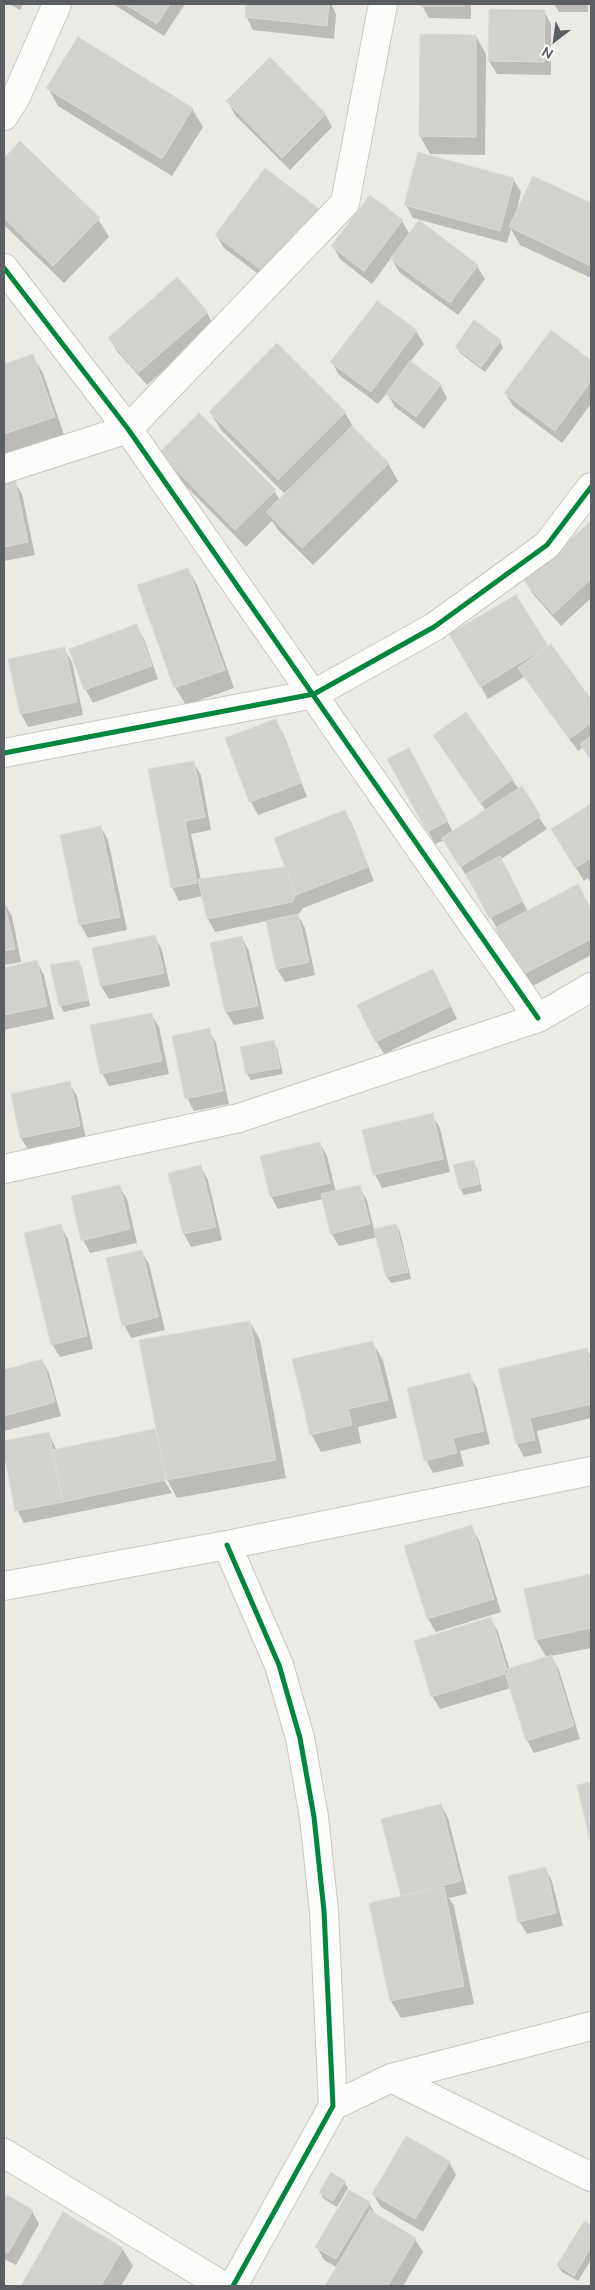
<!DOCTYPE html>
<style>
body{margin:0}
#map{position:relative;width:595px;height:2290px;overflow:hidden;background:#ebeae5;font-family:Ubuntu,sans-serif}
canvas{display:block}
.frame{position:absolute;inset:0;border:5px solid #5b5f63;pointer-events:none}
.north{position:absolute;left:530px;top:15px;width:50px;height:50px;-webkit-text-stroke:4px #fff;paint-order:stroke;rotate:210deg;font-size:14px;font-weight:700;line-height:20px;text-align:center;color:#5b5f63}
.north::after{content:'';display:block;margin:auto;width:18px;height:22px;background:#5b5f63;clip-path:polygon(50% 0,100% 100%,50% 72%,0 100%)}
</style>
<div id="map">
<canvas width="595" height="2290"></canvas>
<div class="frame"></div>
<div class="north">N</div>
</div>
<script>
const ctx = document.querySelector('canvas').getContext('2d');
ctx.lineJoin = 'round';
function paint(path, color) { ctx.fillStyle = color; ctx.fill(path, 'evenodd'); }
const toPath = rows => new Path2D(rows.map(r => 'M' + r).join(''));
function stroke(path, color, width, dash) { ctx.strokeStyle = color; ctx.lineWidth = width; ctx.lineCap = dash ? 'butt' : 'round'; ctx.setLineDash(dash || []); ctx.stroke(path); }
paint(toPath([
 [9,4,23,4,20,10],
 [113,4,185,4,164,36],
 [248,4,331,4,336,14,334,39,253,30,246,16],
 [421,4,471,4,471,19,429,18],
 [554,4,588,4,588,12,559,12],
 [544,11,551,24,551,75,497,74,489,61],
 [476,36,486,54,485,155,430,154,420,136],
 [48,88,192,109,203,127,172,176,58,106],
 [228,101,325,114,332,127,290,170,235,115],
 [20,143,98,219,109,237,64,283,4,225,4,160],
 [265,170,318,210,326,223,277,288,224,248,216,235],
 [533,178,591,205,591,278,520,245,511,229,507,243,413,218,406,205,513,179,521,192,516,214],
 [402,221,410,235,477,266,485,279,458,315,399,272,391,258,372,284,340,259,333,246],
 [207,313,214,326,147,385,117,351,109,338],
 [416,331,424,344,410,362,440,385,447,398,424,429,395,407,387,393,378,404,339,375,332,362],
 [552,331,591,361,591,404,562,443,513,406,505,393],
 [500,341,503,348,485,372,460,353,456,347],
 [32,355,43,373,64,435,4,455,4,365],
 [210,412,345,413,355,430,388,463,398,481,313,565,278,530,272,521,246,547,171,471,160,453,274,491,280,500,285,494,221,430],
 [14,481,22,494,35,555,4,561,4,483],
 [591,522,591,598,561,626,533,594,526,581],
 [188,569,198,587,234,688,186,705,175,687],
 [516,596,547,648,551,646,591,702,591,759,583,747,578,751,524,677,488,699,450,635],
 [136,626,144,639,158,679,93,703,86,690,71,650],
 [64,649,72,662,83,715,28,727,21,714,9,660],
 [466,714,547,829,501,859,528,912,585,898,591,911,591,955,529,988,470,879,469,880,444,840,435,844,428,831,416,762,453,832,486,811,442,748],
 [275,720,283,733,307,797,258,815,251,802,226,739],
 [193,762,201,775,211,830,191,834,201,880,287,868,345,811,352,824,374,881,303,908,298,915,305,928,315,975,285,982,277,969,267,921,215,932,208,919,203,896,179,901,172,887],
 [591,805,591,885,588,878,584,881,552,829],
 [101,827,108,840,127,930,88,938,80,924],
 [4,903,12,916,21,962,4,965],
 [155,937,162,950,170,986,109,999,101,986,93,949],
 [242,938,249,951,264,1019,234,1025,226,1012,211,944],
 [78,961,82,968,90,1006,64,1012,60,1005],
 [37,962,44,975,54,1019,4,1030,4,969],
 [440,984,457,1019,384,1054,376,1041],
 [151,1014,159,1027,169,1074,109,1086,102,1073],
 [209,1030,216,1043,229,1104,194,1111,187,1098],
 [273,1042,277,1048,283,1074,251,1080,247,1074],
 [69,1083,77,1096,86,1139,29,1151,21,1138],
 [432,1115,440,1128,450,1172,382,1188,375,1175],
 [320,1143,327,1156,336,1192,359,1187,367,1200,374,1230,396,1225,400,1232,411,1279,391,1283,387,1277,378,1237,339,1246,331,1233,323,1199,278,1209,271,1196],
 [473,1162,477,1168,482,1191,464,1195,460,1188],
 [201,1167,208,1180,222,1240,191,1247,184,1234],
 [119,1186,127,1199,137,1243,90,1253,83,1240],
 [60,1226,68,1239,93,1349,60,1357,52,1344],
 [141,1251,149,1264,165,1330,131,1338,124,1325],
 [250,1322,260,1340,286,1478,177,1498,164,1474,161,1475,172,1493,24,1523,17,1510,4,1442,49,1434,57,1451,154,1431,159,1439],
 [372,1342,383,1360,397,1418,358,1427,361,1443,321,1452,311,1434],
 [587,1349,591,1357,591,1418,537,1431,542,1453,524,1457,517,1444,499,1370],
 [42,1360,49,1373,61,1416,4,1431,4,1371],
 [469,1375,477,1388,490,1444,460,1451,464,1466,433,1473,426,1460],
 [471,1527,479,1540,501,1612,436,1632,428,1619,406,1547],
 [591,1575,591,1648,551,1656,559,1670,580,1739,534,1753,527,1740,511,1688,440,1709,432,1696,491,1619,498,1632,510,1670,547,1658,536,1640,525,1590],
 [591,1783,591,1840,579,1786],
 [441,1805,448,1818,467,1894,449,1898,454,1906,474,2004,401,2018,391,2001,402,1895],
 [545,1868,552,1881,563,1926,527,1934,519,1921],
 [449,2162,456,2175,423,2232,381,2207,373,2194],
 [344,2182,348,2188,337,2207,324,2199,320,2193],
 [7,2196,32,2211,39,2224,16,2265,4,2259,4,2203],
 [369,2203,376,2215,415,2239,423,2252,403,2286,327,2286,338,2268,324,2260,317,2247],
 [63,2214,122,2248,133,2266,121,2286,22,2286],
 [584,2222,591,2226,591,2260,578,2281,562,2272,558,2266]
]), '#0003');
const building = toPath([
 [125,4,170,4,157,24,125,4],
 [246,4,329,4,327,26,245,17,246,4],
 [420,4,464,4,464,6,420,6,420,4],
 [489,9,545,10,544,62,488,61,489,9],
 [420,34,476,35,476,137,419,136,420,34],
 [78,37,193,108,162,159,46,88,78,37],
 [270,57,326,114,282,158,226,101,270,57],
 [20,141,100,218,53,266,4,218,4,158,20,141],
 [418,152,514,178,500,231,404,205,418,152],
 [265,168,319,209,269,276,215,235,265,168],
 [533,176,591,203,591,266,509,227,533,176],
 [370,195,403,220,364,271,331,246,370,195],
 [419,220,478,265,450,303,390,259,419,220],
 [177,277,208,312,138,373,108,338,177,277],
 [377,301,417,330,371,392,330,362,377,301],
 [474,320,501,340,481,367,455,347,474,320],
 [551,330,591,360,591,381,555,431,504,393,551,330],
 [277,343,346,412,278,480,209,412,277,343],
 [33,354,55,417,4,434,4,364,33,354],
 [410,361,441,384,416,417,386,394,410,361],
 [199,413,276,490,235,530,159,453,199,413],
 [352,426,389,463,302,548,266,512,352,426],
 [15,479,28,542,4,547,4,481,15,479],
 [591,521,591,579,553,614,524,581,591,521],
 [188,568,225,670,174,688,137,585,188,568],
 [516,595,548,646,480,687,449,634,516,595],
 [137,624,152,666,84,690,69,649,137,624],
 [551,644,591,699,591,723,569,739,518,668,551,644],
 [65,647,77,702,20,714,8,659,65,647],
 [466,712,513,779,480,803,433,735,466,712],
 [276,719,301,783,249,802,225,738,276,719],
 [591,736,591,760,580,744,591,736],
 [409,748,448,821,427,832,387,759,409,748],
 [194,761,205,817,185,821,197,883,171,888,148,769,194,761],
 [522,786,541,816,460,867,442,838,522,786],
 [591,804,591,858,575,868,551,829,591,804],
 [345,810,368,867,296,895,274,838,345,810],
 [101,826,120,917,79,925,60,835,101,826],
 [500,856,523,901,489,918,466,874,500,856],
 [285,867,296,895,292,902,207,919,198,879,285,867],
 [578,884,591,909,591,939,520,976,495,928,578,884],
 [4,902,15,949,4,951,4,902],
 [298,914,309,962,276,969,266,921,298,914],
 [155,935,164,973,100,986,92,948,155,935],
 [242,936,258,1006,225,1012,210,943,242,936],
 [37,960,47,1006,4,1015,4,968,37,960],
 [79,960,88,1000,59,1006,50,965,79,960],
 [433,969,451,1006,375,1042,357,1005,433,969],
 [152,1013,162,1061,100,1074,90,1025,152,1013],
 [210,1028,223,1091,185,1099,172,1036,210,1028],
 [274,1040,280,1068,246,1074,240,1047,274,1040],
 [70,1081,80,1126,20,1138,11,1094,70,1081],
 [433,1113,443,1159,373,1175,362,1130,433,1113],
 [320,1142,330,1183,270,1197,260,1156,320,1142],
 [474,1160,479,1184,459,1189,453,1165,474,1160],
 [201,1165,216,1227,183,1234,168,1173,201,1165],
 [120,1185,130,1229,81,1241,71,1196,120,1185],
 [360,1185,370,1224,330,1234,321,1194,360,1185],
 [61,1224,87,1336,51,1345,24,1233,61,1224],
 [396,1224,408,1272,386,1277,374,1229,396,1224],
 [142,1250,158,1317,122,1326,106,1258,142,1250],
 [250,1321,276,1460,166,1480,139,1340,250,1321],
 [373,1341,388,1400,348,1409,352,1425,310,1435,292,1359,373,1341],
 [587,1348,591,1365,591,1404,530,1418,535,1440,516,1444,498,1369,587,1348],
 [42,1359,55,1402,4,1416,4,1370,42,1359],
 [470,1373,484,1431,453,1438,457,1453,424,1461,407,1388,470,1373],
 [155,1429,166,1480,63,1502,52,1450,155,1429],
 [49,1432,63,1502,15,1511,4,1452,4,1441,49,1432],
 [472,1525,494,1599,427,1619,404,1546,472,1525],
 [591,1574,591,1628,535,1640,524,1589,591,1574],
 [491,1617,508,1673,431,1697,414,1641,491,1617],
 [552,1655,574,1726,526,1741,504,1670,552,1655],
 [591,1782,591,1845,577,1785,591,1782],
 [441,1804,461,1881,401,1896,381,1819,441,1804],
 [546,1867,556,1913,518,1922,508,1876,546,1867],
 [444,1887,464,1986,390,2001,369,1903,444,1887],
 [406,2136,450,2161,415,2219,372,2194,406,2136],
 [331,2172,345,2181,333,2201,319,2193,331,2172],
 [349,2190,370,2202,336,2259,315,2247,349,2190],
 [7,2195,33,2210,8,2253,4,2251,4,2200,7,2195],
 [370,2210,416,2238,388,2286,325,2286,370,2210],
 [63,2212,123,2248,101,2286,21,2286,63,2212],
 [584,2221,591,2225,591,2247,574,2276,557,2265,584,2221]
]);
paint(building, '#d1d1ce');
stroke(building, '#dad9d4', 1);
const minor = toPath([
 [4,116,16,97,57,4],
 [4,268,128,429,538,1018],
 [4,469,128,429,345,203,383,4],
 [4,753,314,694,434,627,547,545,591,487],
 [4,1169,239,1118,538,1018,591,987],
 [227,1545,279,1665,300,1738,314,1817,324,1911,333,2106,233,2286],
 [4,1586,227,1545,591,1471],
 [391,2078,591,2177],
 [333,2106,391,2078,591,2026],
 [4,2153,223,2286]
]);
stroke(minor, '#c7c7c6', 30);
stroke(minor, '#fcfcfb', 28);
stroke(toPath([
 [4,268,128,429,538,1018],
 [4,753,314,694,434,627,547,545,591,487],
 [227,1545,279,1665,300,1738,314,1817,324,1911,333,2106,233,2286]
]), '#00873e', 5);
</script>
